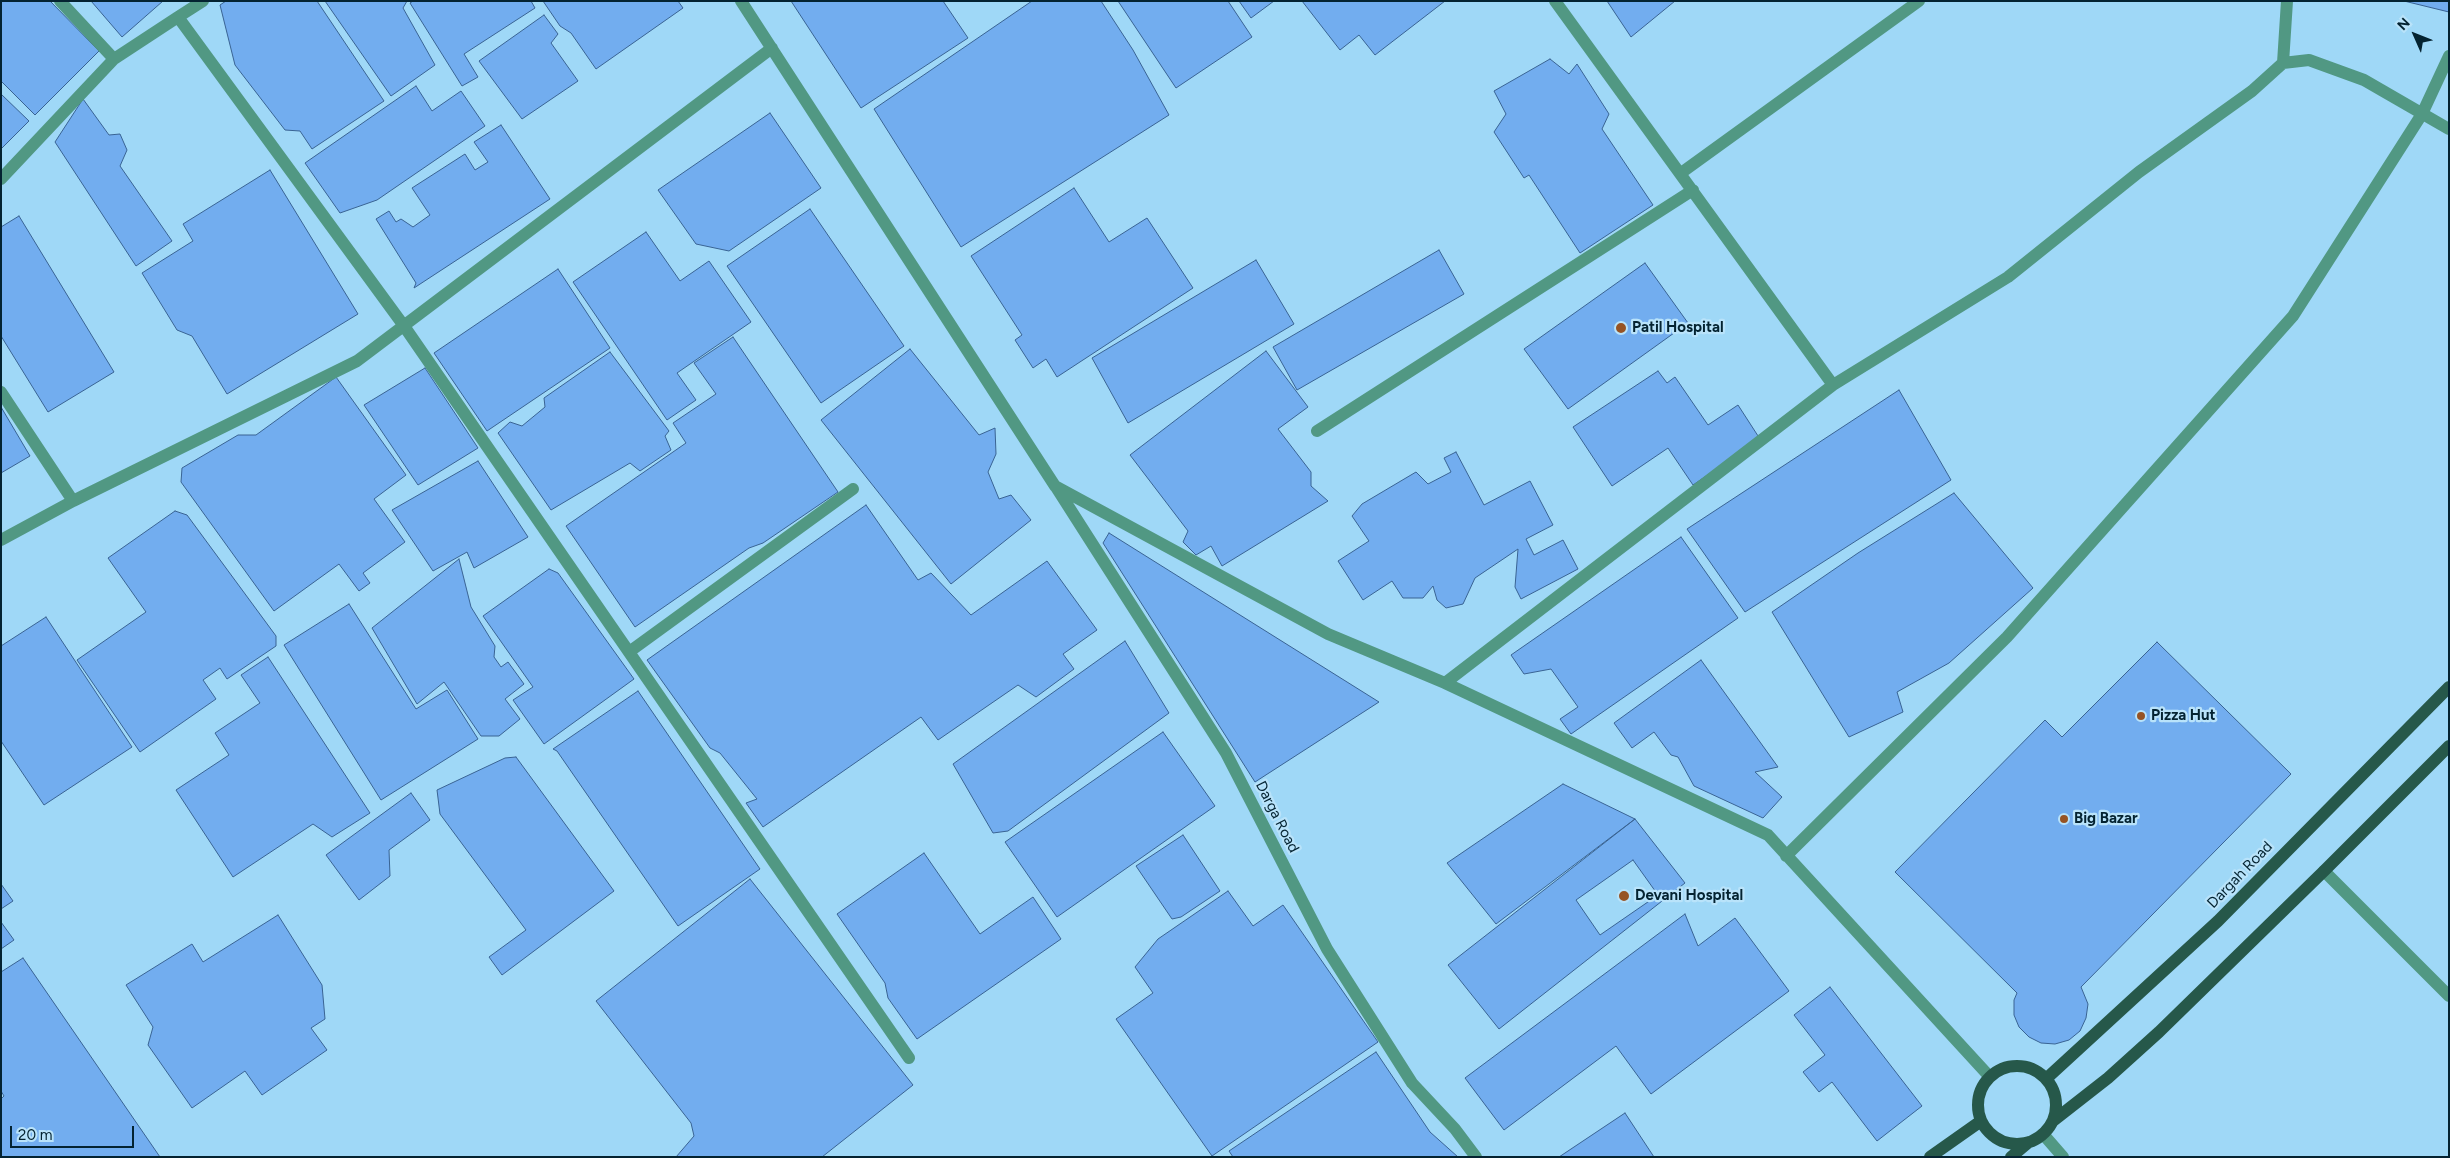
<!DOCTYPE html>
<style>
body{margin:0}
#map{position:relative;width:2450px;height:1158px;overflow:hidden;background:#9fd8f7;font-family:Figtree,sans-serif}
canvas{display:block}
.frame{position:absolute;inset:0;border:2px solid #042331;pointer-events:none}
.north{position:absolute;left:2390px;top:10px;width:50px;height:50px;-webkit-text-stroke:4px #b9e3fa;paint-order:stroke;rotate:314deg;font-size:14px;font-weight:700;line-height:20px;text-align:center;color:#042331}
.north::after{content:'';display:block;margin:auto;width:18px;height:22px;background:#042331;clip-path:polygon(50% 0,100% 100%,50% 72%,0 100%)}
.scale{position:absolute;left:10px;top:1126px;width:124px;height:22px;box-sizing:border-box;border:2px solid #042331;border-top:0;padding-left:6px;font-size:15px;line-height:18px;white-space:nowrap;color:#042331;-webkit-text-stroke:4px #b9e3fa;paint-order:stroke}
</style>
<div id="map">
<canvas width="2450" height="1158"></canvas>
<div class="frame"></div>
<div class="north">N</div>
<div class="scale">20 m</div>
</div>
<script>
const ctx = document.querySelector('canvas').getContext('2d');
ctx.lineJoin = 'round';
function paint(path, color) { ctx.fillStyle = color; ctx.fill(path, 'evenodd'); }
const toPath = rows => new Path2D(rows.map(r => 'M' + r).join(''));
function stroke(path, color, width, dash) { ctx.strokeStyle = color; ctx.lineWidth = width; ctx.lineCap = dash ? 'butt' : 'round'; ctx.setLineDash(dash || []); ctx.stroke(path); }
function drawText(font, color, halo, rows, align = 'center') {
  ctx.font = font + ' Figtree,sans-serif'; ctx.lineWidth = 4.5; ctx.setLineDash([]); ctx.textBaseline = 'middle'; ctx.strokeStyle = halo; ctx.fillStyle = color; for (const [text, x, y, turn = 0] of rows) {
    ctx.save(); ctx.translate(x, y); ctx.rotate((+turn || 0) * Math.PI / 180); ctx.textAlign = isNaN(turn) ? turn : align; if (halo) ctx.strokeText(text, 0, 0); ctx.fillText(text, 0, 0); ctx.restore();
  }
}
const building = toPath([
 [1,1,50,1,99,51,35,115,1,81,1,1],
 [91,1,163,1,122,37,91,1],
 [226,1,317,1,384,101,312,149,300,131,285,130,235,65,220,5,226,1],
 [325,1,407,1,403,8,435,65,391,96,325,1],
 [413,1,531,1,535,8,464,54,478,77,462,86,410,3,413,1],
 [543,1,678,1,683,8,596,69,571,33,560,26,543,1],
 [791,1,943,1,968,38,861,108,791,1],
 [1032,1,1101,1,1133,50,1169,115,961,247,874,109,1032,1],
 [1118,1,1228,1,1252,37,1176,88,1118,1],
 [1239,1,1274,1,1251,18,1239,1],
 [1302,1,1445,1,1375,55,1359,35,1340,50,1302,1],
 [1607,1,1675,1,1631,37,1607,1],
 [2404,1,2449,1,2449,12,2404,1],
 [544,15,558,34,551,43,578,81,522,119,479,61,544,15],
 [1550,59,1569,74,1577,64,1609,114,1602,129,1653,205,1580,253,1529,175,1524,178,1494,132,1506,114,1494,91,1550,59],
 [416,86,432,111,461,91,485,126,377,200,340,213,305,163,416,86],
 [1,94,29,121,1,149,1,94],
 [83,99,109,135,120,134,127,150,120,166,172,241,136,266,55,142,83,99],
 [770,113,821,188,729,251,696,244,658,190,770,113],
 [501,125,550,199,414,288,416,283,376,219,389,211,396,222,401,219,413,227,430,215,412,188,465,154,475,170,488,162,474,142,501,125],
 [270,170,358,314,227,394,192,336,177,330,142,273,193,241,183,224,270,170],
 [1074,188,1109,242,1147,218,1193,288,1057,377,1046,359,1033,368,1015,340,1022,335,971,256,1074,188],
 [810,209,904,346,821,403,727,266,810,209],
 [19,216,114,372,48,412,1,336,1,227,19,216],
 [646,232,680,281,709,261,751,322,677,373,696,400,667,420,573,282,646,232],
 [1439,250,1464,294,1297,390,1273,347,1439,250],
 [1256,260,1294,324,1128,423,1092,358,1256,260],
 [1645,263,1688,323,1568,409,1524,349,1645,263],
 [558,269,610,348,487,431,434,353,558,269],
 [733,337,838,492,763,543,749,548,635,627,566,526,686,443,673,423,716,394,694,363,733,337],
 [910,349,979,435,995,428,996,454,988,472,999,499,1011,495,1031,520,951,584,821,420,910,349],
 [1266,351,1308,407,1278,429,1311,472,1311,486,1328,501,1222,566,1211,546,1196,555,1183,542,1188,531,1130,455,1266,351],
 [610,352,669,431,665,436,671,450,640,471,630,463,551,510,498,433,510,422,522,426,545,407,544,398,610,352],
 [425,368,478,448,418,485,364,405,425,368],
 [1658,371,1667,383,1675,377,1708,425,1738,405,1760,439,1693,485,1668,448,1612,486,1573,427,1658,371],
 [336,377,406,475,374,499,405,542,363,573,370,583,359,591,339,564,274,611,181,482,182,468,238,435,256,435,336,377],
 [1899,390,1951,480,1745,612,1687,529,1899,390],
 [1,407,30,456,1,473,1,407],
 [1456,452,1484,505,1530,481,1553,525,1526,539,1534,555,1563,540,1578,569,1521,599,1515,587,1518,549,1475,578,1463,604,1446,608,1437,600,1433,586,1423,598,1403,598,1392,581,1363,600,1338,561,1369,541,1352,516,1362,504,1416,472,1428,484,1451,472,1444,458,1456,452],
 [478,461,528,537,474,568,467,552,433,571,392,510,478,461],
 [1954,493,2033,588,1949,663,1897,692,1903,712,1849,737,1772,612,1858,553,1954,493],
 [866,505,918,580,931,573,971,615,1047,561,1097,630,1063,654,1074,669,1036,697,1018,685,938,740,921,717,763,827,746,803,757,799,720,753,710,748,647,660,866,505],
 [175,511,187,515,276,636,276,646,227,679,220,668,203,680,216,699,140,752,77,660,146,612,108,558,175,511],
 [1109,533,1379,702,1255,782,1103,543,1109,533],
 [1681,537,1738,618,1571,734,1560,719,1578,707,1551,669,1524,674,1511,655,1681,537],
 [459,559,471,607,495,646,494,657,501,667,508,662,524,684,505,699,520,719,499,736,481,736,444,682,417,704,372,628,459,559],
 [549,569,558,573,634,679,544,744,513,700,533,687,483,616,549,569],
 [349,604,416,709,447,690,478,739,381,800,284,645,349,604],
 [46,617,132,747,44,805,1,741,1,646,46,617],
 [1125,641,1169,713,1008,831,993,833,953,764,1125,641],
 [2157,642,2291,774,2081,987,2088,1004,2086,1018,2080,1031,2069,1040,2055,1044,2041,1043,2029,1037,2019,1027,2014,1015,2014,1000,2017,993,1895,872,2045,720,2062,737,2157,642],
 [268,657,370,813,332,837,313,824,233,877,176,790,229,755,215,733,260,703,241,675,268,657],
 [1701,660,1778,767,1755,772,1782,797,1763,818,1694,786,1678,757,1671,755,1654,732,1632,748,1614,723,1701,660],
 [638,691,760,869,678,926,557,751,553,749,638,691],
 [1163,732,1215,806,1057,917,1005,842,1163,732],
 [516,757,614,891,502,975,489,957,526,930,440,814,437,790,505,758,516,757],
 [1563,784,1635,819,1496,924,1447,863,1563,784],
 [411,793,430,820,389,850,390,876,359,900,326,855,411,793],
 [1635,819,1685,883,1499,1029,1448,965,1635,819],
 [1183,835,1220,891,1181,917,1172,919,1136,866,1183,835],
 [924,853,980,934,1033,897,1061,939,917,1039,888,998,885,983,837,914,924,853],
 [1633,860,1658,895,1600,935,1576,900,1633,860],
 [750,879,913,1085,822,1157,676,1157,694,1136,691,1123,596,1001,750,879],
 [1,884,13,901,1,909,1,884],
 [1228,891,1253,926,1283,905,1378,1042,1212,1156,1116,1019,1153,993,1135,967,1158,939,1228,891],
 [1685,914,1698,946,1735,918,1789,991,1651,1094,1616,1046,1504,1130,1465,1078,1685,914],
 [278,915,322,985,325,1019,311,1028,327,1050,262,1095,245,1071,192,1108,148,1045,153,1027,126,985,192,944,203,962,278,915],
 [1,922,14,940,1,949,1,922],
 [23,958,160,1157,1,1157,1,1099,4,1096,1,1091,1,972,23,958],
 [1830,987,1922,1106,1877,1141,1832,1082,1819,1092,1803,1072,1825,1055,1794,1015,1830,987],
 [1376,1052,1430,1132,1458,1157,1233,1157,1229,1151,1376,1052],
 [1625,1113,1654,1157,1559,1157,1625,1113]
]);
paint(building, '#72adef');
stroke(building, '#396393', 1);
stroke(toPath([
 [60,1,114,59,178,17],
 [203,1,178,17,404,326,909,1058],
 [741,1,1055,486,1328,634,1445,683,1768,835,1989,1076],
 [1555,1,1833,385],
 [2283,63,2287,1],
 [1681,173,1919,1],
 [1,179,114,59],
 [1,392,73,501],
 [1317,431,1693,190],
 [1056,487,1226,753,1327,949,1412,1083,1455,1129,1476,1157],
 [1,540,73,501,357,361,772,48],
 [629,652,853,489],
 [1445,683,1833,385,2008,277,2139,172,2252,91,2283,63,2309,60,2364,80,2449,129],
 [1786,856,2007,637,2293,316,2422,114,2449,56],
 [2324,871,2449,996],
 [2043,1134,2063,1157]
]), '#519883', 12);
stroke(toPath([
 '1978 1105a39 39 0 1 1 78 0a39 39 0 1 1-78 0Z',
 [2047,1078,2218,921,2449,687],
 [2053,1121,2108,1078,2159,1032,2324,871,2449,746],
 [1930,1157,1981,1121],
 [2011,1157,2029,1142]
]), '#26584a', 12);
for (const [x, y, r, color] of [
 [1621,328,6,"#965324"],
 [2141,716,5,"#965324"],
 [2064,819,5,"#965324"],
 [1624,896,6,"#965324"]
]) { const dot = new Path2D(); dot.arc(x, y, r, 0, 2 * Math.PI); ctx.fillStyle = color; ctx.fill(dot); stroke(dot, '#b9e3fa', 2); }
drawText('bold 15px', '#042331', '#b9e3fa', [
 ["Patil Hospital",1632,328],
 ["Pizza Hut",2151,716],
 ["Big Bazar",2074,819],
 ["Devani Hospital",1635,896]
], 'left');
drawText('15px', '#042331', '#b9e3fa', [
 ["Darga Road",1277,817,63],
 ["Dargah Road",2240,875,-46]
]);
</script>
